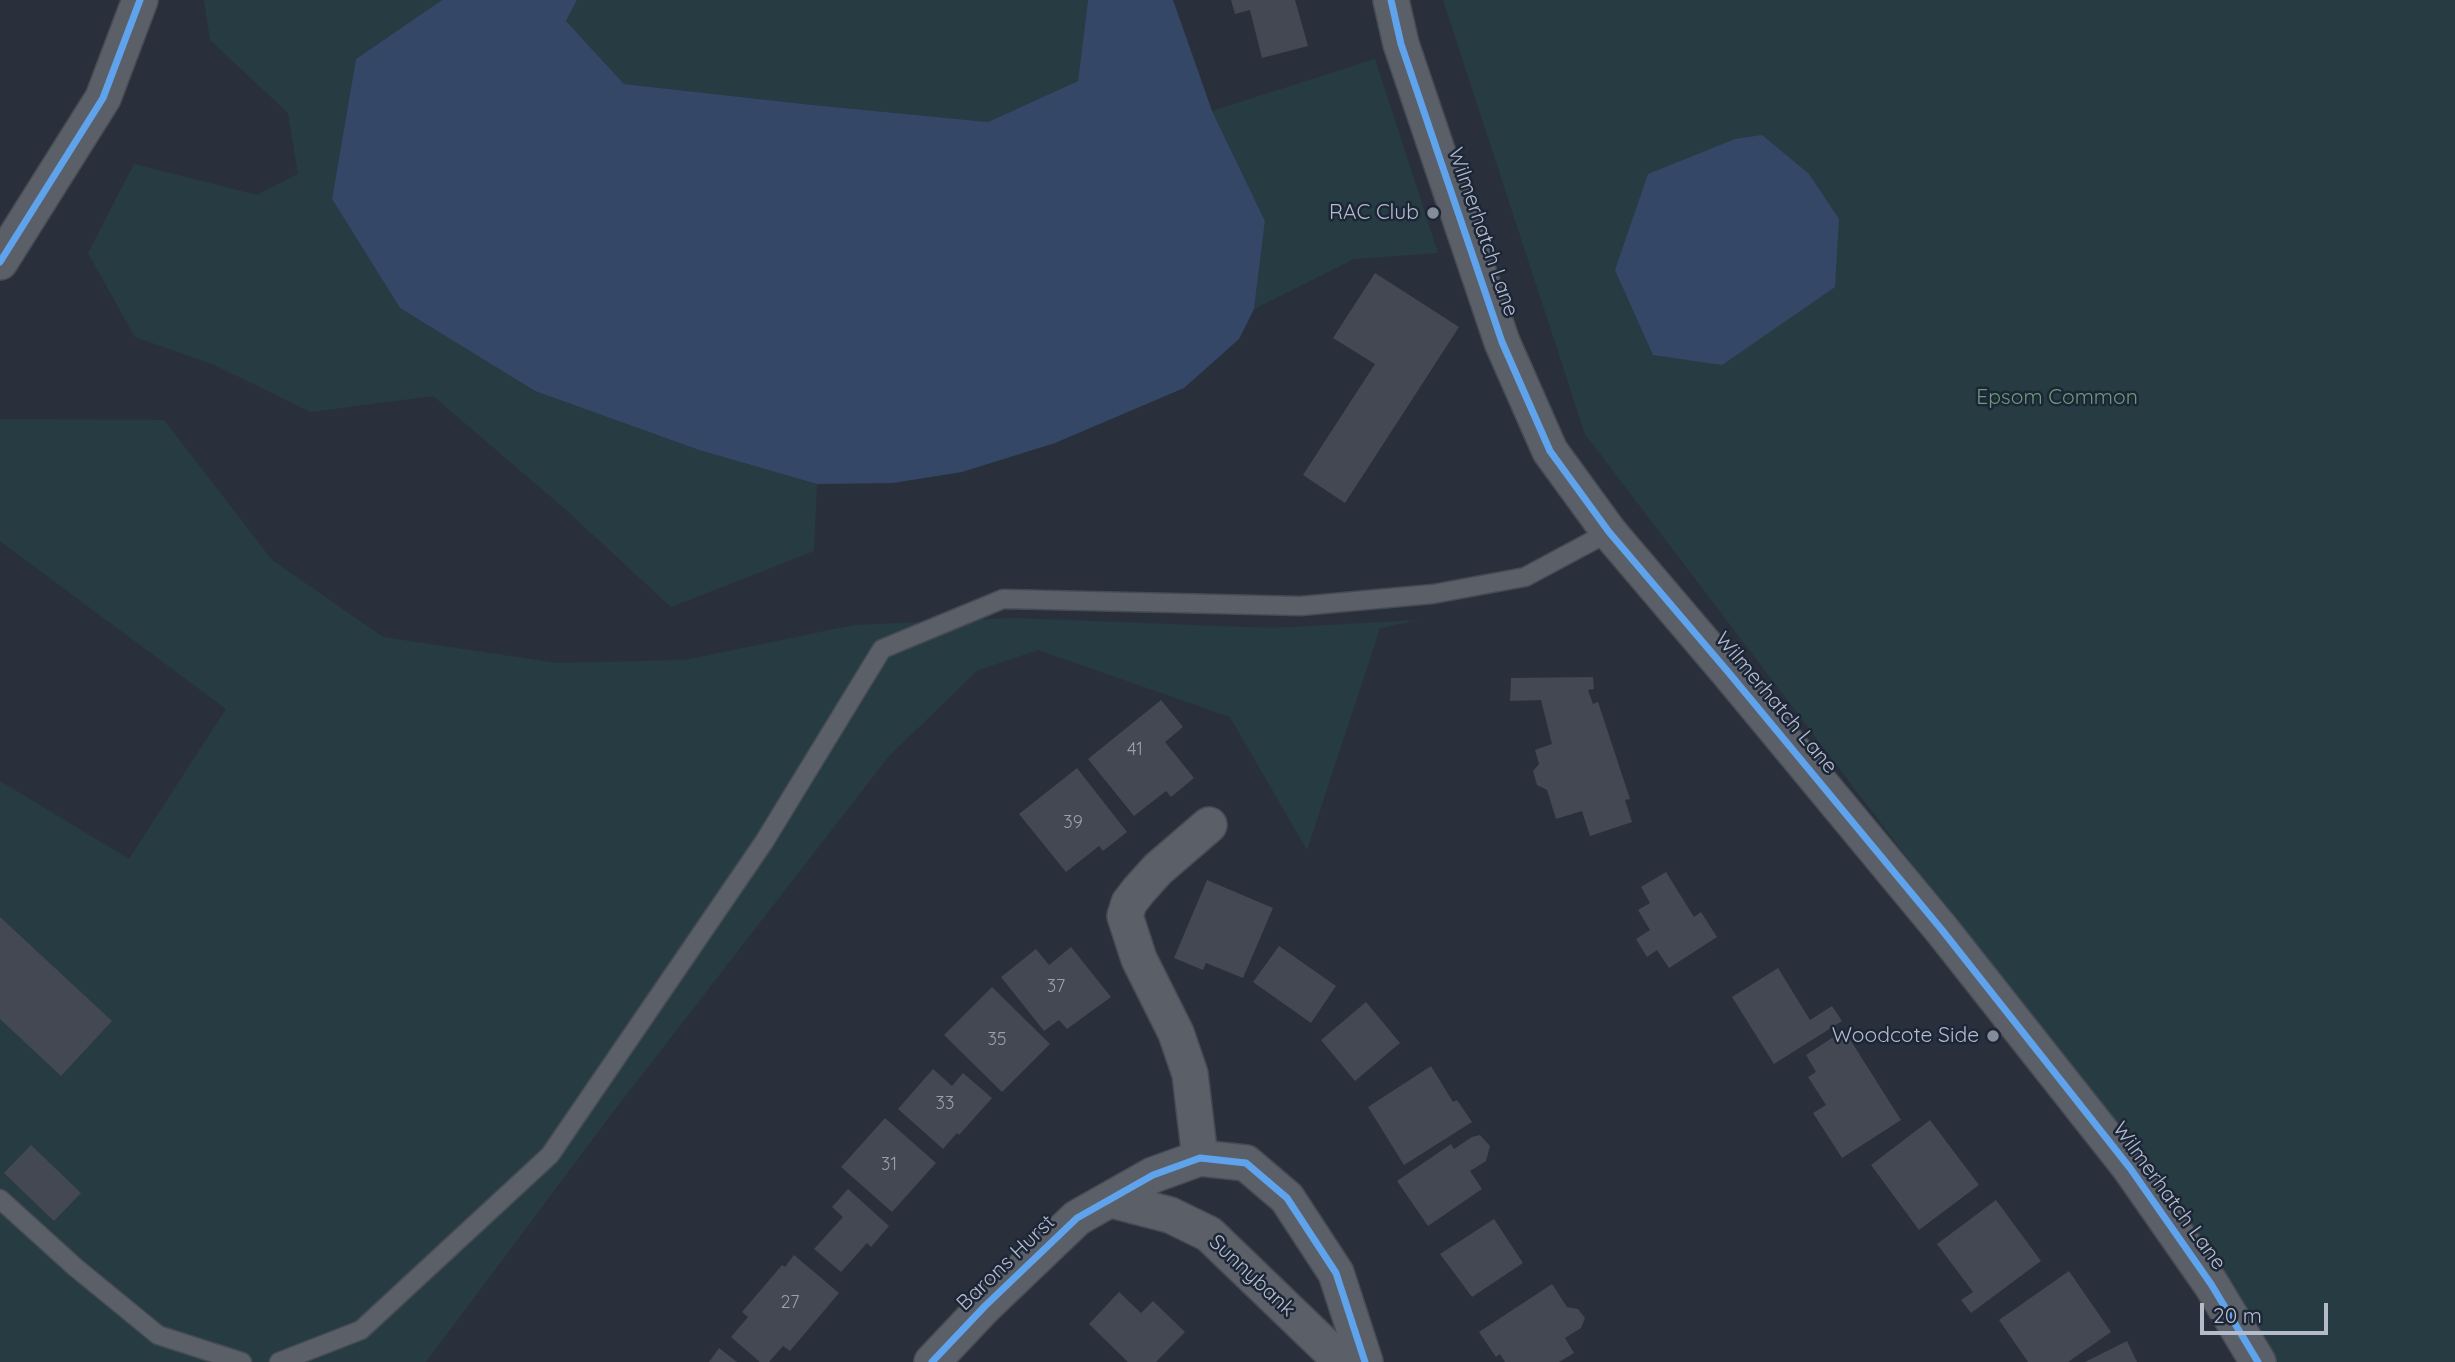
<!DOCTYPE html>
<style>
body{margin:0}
#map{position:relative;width:2455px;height:1362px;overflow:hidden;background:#2a303b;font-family:Quicksand,sans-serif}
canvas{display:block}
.scale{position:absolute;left:2200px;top:1303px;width:128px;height:32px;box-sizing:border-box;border:4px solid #b4bccc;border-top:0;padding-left:9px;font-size:21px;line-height:24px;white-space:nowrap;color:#b4bccc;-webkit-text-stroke:5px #1c2637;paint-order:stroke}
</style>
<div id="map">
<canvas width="2455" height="1362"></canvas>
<div class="scale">20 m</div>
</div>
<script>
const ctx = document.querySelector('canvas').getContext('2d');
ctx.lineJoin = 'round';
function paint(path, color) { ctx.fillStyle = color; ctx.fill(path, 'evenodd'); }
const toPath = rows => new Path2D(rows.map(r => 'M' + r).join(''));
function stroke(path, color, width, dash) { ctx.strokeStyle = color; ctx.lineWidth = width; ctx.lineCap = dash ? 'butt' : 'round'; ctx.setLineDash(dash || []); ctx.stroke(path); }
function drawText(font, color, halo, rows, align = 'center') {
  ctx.font = font + ' Quicksand,sans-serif'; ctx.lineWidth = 5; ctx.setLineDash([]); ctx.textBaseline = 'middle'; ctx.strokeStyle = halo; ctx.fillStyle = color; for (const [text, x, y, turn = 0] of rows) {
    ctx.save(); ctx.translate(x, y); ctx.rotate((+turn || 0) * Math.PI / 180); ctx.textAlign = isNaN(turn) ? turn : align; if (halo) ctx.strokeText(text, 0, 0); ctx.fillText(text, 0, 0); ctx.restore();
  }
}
paint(toPath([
 [204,0,442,0,356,59,332,199,400,308,535,391,699,450,817,484,814,551,671,607,565,509,433,396,311,412,212,364,135,337,88,253,134,164,257,195,298,174,288,113,210,40],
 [577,0,1088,0,1078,81,988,122,813,105,624,84,566,21],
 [1443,0,2455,0,2455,1362,2270,1362,2112,1127,1585,434],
 [1375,59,1438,253,1354,259,1254,309,1265,221,1212,111],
 [0,419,164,420,272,560,383,637,557,663,685,660,854,625,1013,618,1272,628,1420,620,1380,628,1307,850,1230,717,1038,650,978,670,889,756,613,1112,426,1362,0,1362,0,781,129,859,226,709,0,541]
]), '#263c42');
paint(toPath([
 [442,0,577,0,566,21,624,84,813,105,988,122,1078,81,1088,0,1173,0,1212,111,1265,221,1254,309,1239,339,1184,388,1055,443,962,472,893,483,817,484,699,450,535,391,400,308,332,199,356,59],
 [1762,135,1809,174,1839,219,1835,287,1722,365,1653,355,1615,270,1648,174,1735,139]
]), '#344766');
paint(toPath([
 [1231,0,1295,0,1308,46,1262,58,1250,10,1235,14],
 [1375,273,1459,327,1345,503,1303,475,1375,364,1333,338],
 [1593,677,1594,689,1588,690,1593,704,1598,702,1630,799,1625,800,1632,822,1590,836,1582,811,1556,819,1547,790,1537,785,1533,771,1539,764,1535,750,1552,744,1541,700,1510,701,1511,678],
 [1161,700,1183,727,1165,742,1194,778,1171,797,1166,791,1134,816,1088,759],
 [1077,768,1127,832,1103,851,1099,846,1066,872,1019,814],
 [1666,872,1694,917,1701,912,1717,937,1669,968,1657,950,1647,957,1636,939,1650,930,1638,910,1650,903,1641,887],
 [1207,880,1273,908,1243,978,1206,963,1203,970,1174,958],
 [0,917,112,1021,61,1076,0,1019],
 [1279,946,1336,986,1311,1023,1253,982],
 [1071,947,1111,997,1067,1029,1059,1020,1044,1031,1001,977,1036,949,1049,965],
 [1778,968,1810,1020,1832,1006,1842,1021,1774,1064,1732,997],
 [992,987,1050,1044,1002,1092,944,1035],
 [1366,1002,1400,1043,1355,1081,1321,1040],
 [1844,1030,1901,1120,1842,1158,1813,1113,1826,1105,1808,1077,1816,1072,1806,1055],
 [1431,1066,1453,1102,1457,1100,1472,1122,1404,1165,1368,1107],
 [933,1069,952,1086,963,1073,992,1098,959,1135,957,1133,943,1149,898,1109],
 [885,1118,936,1163,892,1212,841,1167],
 [1930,1120,1979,1185,1919,1230,1871,1165],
 [1480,1135,1490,1146,1486,1161,1470,1171,1482,1189,1428,1226,1397,1181,1451,1144,1454,1149,1472,1137],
 [31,1145,81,1193,54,1221,4,1173],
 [848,1189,889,1226,871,1247,867,1243,841,1272,814,1249,843,1217,832,1207],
 [1996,1200,2041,1261,1971,1313,1961,1300,1973,1292,1937,1244],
 [1494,1219,1523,1263,1472,1297,1440,1254],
 [794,1255,839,1293,790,1351,783,1346,769,1362,760,1362,731,1337,748,1317,742,1312,782,1265,785,1267],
 [2069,1271,2111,1332,2068,1362,2028,1362,1999,1320],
 [1552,1284,1567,1307,1578,1309,1585,1318,1581,1328,1565,1338,1574,1353,1559,1362,1505,1362,1500,1354,1496,1357,1479,1332],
 [1119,1292,1141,1313,1153,1301,1185,1332,1156,1362,1128,1362,1089,1324],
 [2127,1341,2137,1362,2085,1362],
 [719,1348,737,1362,709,1362]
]), '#434852');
const service = toPath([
 [0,1199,75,1267,158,1335,242,1362],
 [279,1362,361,1330,550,1155,764,842,882,649,1003,599,1301,606,1433,594,1525,577,1609,532]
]);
const minor = toPath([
 [1391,0,1401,44,1502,342,1550,451,1609,532,1729,673,1942,930,2130,1168,2211,1284,2258,1362],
 [0,262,103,98,140,0],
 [1200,1158,1190,1074,1176,1033,1139,959,1125,916,1129,903,1139,890,1158,869,1209,825],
 [1112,1200,1170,1215,1209,1234,1342,1362],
 [932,1362,985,1306,1077,1218,1153,1175,1200,1158,1246,1163,1287,1198,1336,1273,1365,1362]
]);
stroke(service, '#464b53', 21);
stroke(minor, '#464b53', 38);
stroke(service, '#5b5f68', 18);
stroke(minor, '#5b5f68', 35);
stroke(toPath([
 [1391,0,1401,44,1502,342,1550,451,1609,532,1729,673,1942,930,2130,1168,2211,1284,2258,1362],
 [0,262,103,98,140,0],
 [932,1362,985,1306,1077,1218,1153,1175,1200,1158,1246,1163,1287,1198,1336,1273,1365,1362]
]), '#60a3ed', 7);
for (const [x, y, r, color] of [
 [1433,213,7,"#848b99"],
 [1993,1036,7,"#848b99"]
]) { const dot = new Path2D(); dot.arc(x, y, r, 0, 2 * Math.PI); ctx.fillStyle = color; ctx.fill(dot); stroke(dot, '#1c2637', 2.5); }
drawText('18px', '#989fae', null, [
 ["41",1135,750],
 ["39",1073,823],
 ["37",1056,987],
 ["35",997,1040],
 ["33",945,1104],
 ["31",889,1165],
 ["27",790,1303]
]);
drawText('21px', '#b4bccc', '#1c2637', [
 ["RAC Club",1419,213],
 ["Woodcote Side",1979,1036]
], 'right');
drawText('21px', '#b4bccc', '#1c2637', [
 ["Wilmerhatch Lane",1483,232,71],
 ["Wilmerhatch Lane",1776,703,50],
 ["Wilmerhatch Lane",2169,1196,54],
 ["Barons Hurst",1006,1263,-44],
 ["Sunnybank",1252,1276,43]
]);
drawText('21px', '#699f78', '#1c2637', [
 ["Epsom Common",2057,398]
]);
</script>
